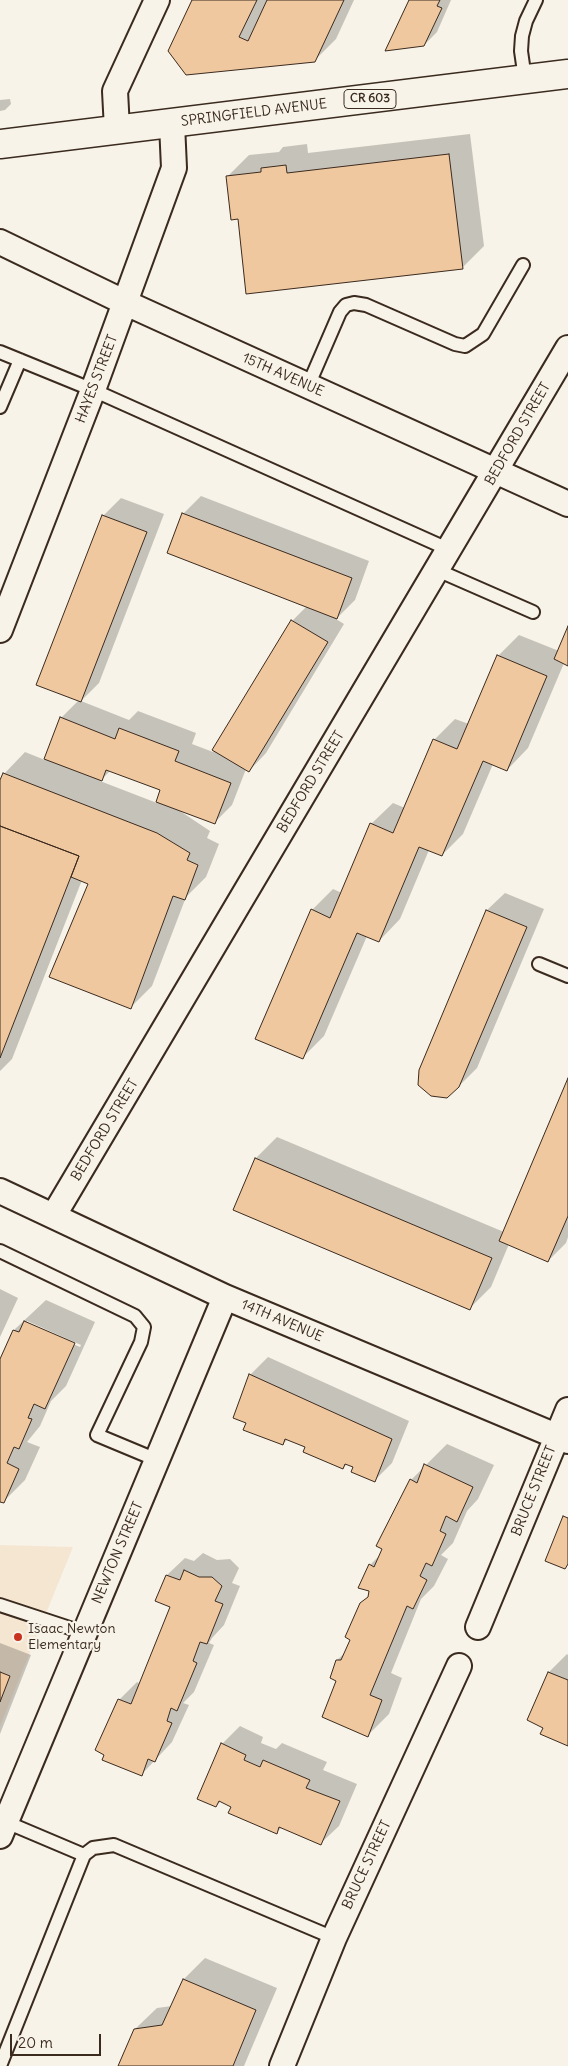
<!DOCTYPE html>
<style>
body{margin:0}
#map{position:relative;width:568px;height:2066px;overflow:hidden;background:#f7f3e8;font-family:Delius,sans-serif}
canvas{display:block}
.scale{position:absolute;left:10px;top:2034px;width:91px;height:22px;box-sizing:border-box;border:2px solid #3b2a1e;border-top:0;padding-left:6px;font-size:15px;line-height:18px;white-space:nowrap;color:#3b2a1e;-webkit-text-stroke:4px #f7f3e8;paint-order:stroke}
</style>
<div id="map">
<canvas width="568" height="2066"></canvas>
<div class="scale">20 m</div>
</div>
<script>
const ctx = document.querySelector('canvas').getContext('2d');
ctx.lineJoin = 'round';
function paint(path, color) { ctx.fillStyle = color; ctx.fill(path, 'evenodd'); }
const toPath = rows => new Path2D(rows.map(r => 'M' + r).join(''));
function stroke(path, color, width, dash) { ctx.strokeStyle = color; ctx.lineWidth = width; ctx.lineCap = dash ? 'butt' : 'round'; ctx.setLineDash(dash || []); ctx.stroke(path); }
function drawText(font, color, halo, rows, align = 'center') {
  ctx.font = font + ' Delius,sans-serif'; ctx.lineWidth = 4.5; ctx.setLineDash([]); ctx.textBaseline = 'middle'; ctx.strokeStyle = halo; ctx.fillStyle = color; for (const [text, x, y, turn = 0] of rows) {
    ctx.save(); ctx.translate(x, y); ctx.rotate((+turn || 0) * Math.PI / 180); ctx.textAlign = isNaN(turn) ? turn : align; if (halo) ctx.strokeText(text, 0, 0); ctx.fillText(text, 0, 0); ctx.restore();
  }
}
paint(toPath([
 [0,1545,73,1547,0,1726]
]), '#f5e6d2');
paint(toPath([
 [193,0,354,0,336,39,314,61,187,74],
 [410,0,451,0,437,32,424,45],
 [10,99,11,104,5,110,0,111,0,100],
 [470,134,484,246,462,268,239,218,227,177,249,155,279,152,283,147,307,144,308,153],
 [201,496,369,561,355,600,336,619,344,624,266,753,249,771,246,769,232,805,214,823,174,807,210,831,207,838,219,844,206,877,186,897,152,986,131,1007,89,883,82,880,12,1059,0,1071,0,783,4,774,25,752,45,760,61,718,79,700,38,684,104,515,121,498,164,514,99,683,81,701,129,720,138,711,196,733,192,744,213,752,292,621,307,606,183,514],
 [111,770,162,789,157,803,100,781],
 [568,629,568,664,564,663,528,748,507,770,493,764,463,834,442,855,429,850,400,919,379,941,367,936,324,1036,303,1057,312,910,333,889,342,893,371,824,393,803,405,808,434,740,455,719,469,724,498,656,519,635,559,651],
 [505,893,544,909,477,1068,459,1086,420,1070,487,910],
 [568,1081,568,1237,566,1243,548,1261,509,1244,491,1287,470,1308,235,1209,256,1158,277,1137,504,1232],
 [0,1289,18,1298,0,1337],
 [46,1300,95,1322,66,1386,51,1401,40,1426,27,1442,40,1447,25,1480,3,1502,0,1500,0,1363,14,1330],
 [27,1321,81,1345,80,1347,27,1324],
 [268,1357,409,1421,392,1463,374,1481,355,1467,347,1464,343,1468,307,1447,288,1439,283,1444,248,1422,250,1375],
 [447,1444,494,1465,478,1499,467,1511,453,1543,441,1555,448,1559,434,1586,421,1599,391,1673,402,1678,389,1714,368,1735,338,1680,337,1660,347,1651,361,1603,370,1595,370,1565,381,1554,411,1480],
 [203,1553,217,1560,230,1559,239,1568,232,1583,240,1586,224,1625,212,1638,209,1643,214,1645,194,1692,183,1703,189,1705,172,1742,142,1774,119,1700,137,1682,140,1684,171,1606,167,1575,185,1558,194,1561],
 [0,1643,31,1655,0,1734],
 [567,1654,568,1655,568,1745,545,1727,529,1720,549,1672],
 [240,1726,263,1737,261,1743,276,1749,282,1743,327,1762,323,1770,357,1784,339,1826,321,1843,282,1827,276,1833,221,1801,216,1806,222,1744],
 [205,1958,277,1988,244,2066,119,2066,135,2029,157,2008,172,2006,184,1979]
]), '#0003');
const building = toPath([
 [192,0,257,0,239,37,248,41,267,0,344,0,315,62,186,75,168,51,192,0],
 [409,0,440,0,437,6,442,8,424,46,385,51,409,0],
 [449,154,463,269,246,294,238,219,231,220,226,176,261,172,261,168,286,165,287,173,449,154],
 [182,513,352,578,337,619,167,553,182,513],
 [102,515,147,532,81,702,36,685,102,515],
 [291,620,328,642,249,772,212,750,291,620],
 [568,626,568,666,554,659,568,626],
 [497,655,547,676,507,771,483,761,442,856,419,847,379,942,357,933,303,1059,255,1039,311,909,330,918,370,823,393,833,433,739,457,749,497,655],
 [60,717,115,739,119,728,179,751,175,761,231,783,215,824,156,802,160,790,106,770,102,781,44,759,60,717],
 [3,773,157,833,190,853,187,860,198,865,185,900,173,896,131,1009,49,977,88,884,71,877,79,856,0,826,0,780,3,773],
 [0,826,79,856,0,1058,0,826],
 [486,910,527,927,459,1087,447,1098,431,1096,418,1085,419,1070,486,910],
 [568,1078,568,1216,548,1262,499,1241,568,1078],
 [255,1158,492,1258,470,1310,233,1210,255,1158],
 [24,1321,75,1343,45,1409,34,1404,28,1418,32,1419,19,1449,14,1447,7,1463,19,1469,4,1503,0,1502,0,1359,13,1330,19,1332,24,1321],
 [249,1374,392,1439,375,1482,351,1472,353,1467,345,1464,343,1469,303,1452,305,1447,285,1439,283,1445,243,1430,246,1423,233,1418,249,1374],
 [424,1464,473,1487,457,1522,446,1516,440,1531,446,1534,432,1566,426,1563,420,1576,427,1580,413,1609,407,1606,370,1695,382,1700,368,1737,322,1717,336,1681,330,1678,336,1660,341,1660,350,1640,345,1637,360,1603,368,1597,369,1591,358,1588,369,1564,374,1567,382,1549,376,1546,410,1479,417,1483,424,1464],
 [563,1516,568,1518,568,1564,565,1569,545,1561,563,1516],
 [184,1570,199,1577,212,1577,222,1586,215,1601,223,1604,207,1644,200,1642,193,1661,197,1663,177,1711,171,1708,167,1721,172,1723,155,1762,148,1759,142,1776,102,1760,104,1755,95,1750,118,1699,131,1704,170,1607,155,1601,166,1575,180,1580,184,1570],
 [0,1672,10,1676,0,1702,0,1672],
 [548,1672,568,1680,568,1746,540,1734,543,1728,527,1720,548,1672],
 [221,1743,246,1755,244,1760,260,1767,263,1760,310,1780,306,1788,340,1801,321,1845,279,1827,277,1834,228,1813,231,1807,219,1801,216,1807,197,1799,221,1743],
 [183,1979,256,2010,233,2066,118,2066,134,2029,162,2025,183,1979]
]);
paint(building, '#f0c89f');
stroke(building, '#3b2a1e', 1);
const lane = toPath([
 [525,79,521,51,522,36,526,21,536,0],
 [0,352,93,390,450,550],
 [308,386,340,312,346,305,354,303,366,305,455,344,465,346,483,334,523,265],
 [0,407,20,360],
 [437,570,533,612],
 [539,964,568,976],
 [0,1251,135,1316,144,1327,141,1342,97,1435,157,1460],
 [0,1605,85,1633],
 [6,1822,84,1855],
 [0,2066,84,1855,93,1848,114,1845,334,1938]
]);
const street = toPath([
 [117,129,115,91,157,0],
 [0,242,126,303,568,504],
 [0,630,93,390,174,168,172,124],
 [0,1191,225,1297,568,1441],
 [54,1215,568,348],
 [478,1627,568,1410],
 [0,1836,225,1297],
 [282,2066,334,1938,459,1666]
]);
const primary = toPath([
 [0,144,568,74]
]);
stroke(lane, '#3b2a1e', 16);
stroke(street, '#3b2a1e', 28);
stroke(primary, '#3b2a1e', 31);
stroke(lane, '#f7f3e8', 12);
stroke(street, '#f7f3e8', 24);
stroke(primary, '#f7f3e8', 28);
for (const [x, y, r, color] of [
 [18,1637,5,"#c8321e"]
]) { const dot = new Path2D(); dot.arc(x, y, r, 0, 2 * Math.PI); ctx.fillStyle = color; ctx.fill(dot); stroke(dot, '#f7f3e8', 2); }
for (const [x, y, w] of [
 [370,99,52]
]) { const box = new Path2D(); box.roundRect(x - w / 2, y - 9.5, w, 19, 4); ctx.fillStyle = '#f7f3e8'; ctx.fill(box); stroke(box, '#3b2a1e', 1); }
drawText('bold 12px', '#3b2a1e', null, [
 ["CR 603",370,99]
]);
drawText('14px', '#3b2a1e', '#f7f3e8', [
 ["SPRINGFIELD AVENUE",254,113,-7],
 ["15TH AVENUE",283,375,24],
 ["HAYES STREET",97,379,-69],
 ["BEDFORD STREET",518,434,-60],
 ["BEDFORD STREET",311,782,-59],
 ["BEDFORD STREET",105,1130,-59],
 ["14TH AVENUE",282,1321,23],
 ["BRUCE STREET",534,1491,-68],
 ["NEWTON STREET",118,1553,-67],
 ["BRUCE STREET",367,1865,-65]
]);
drawText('14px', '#3b2a1e', '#f7f3e8', [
 ["Isaac Newton",28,1629],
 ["Elementary",28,1645]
], 'left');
</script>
